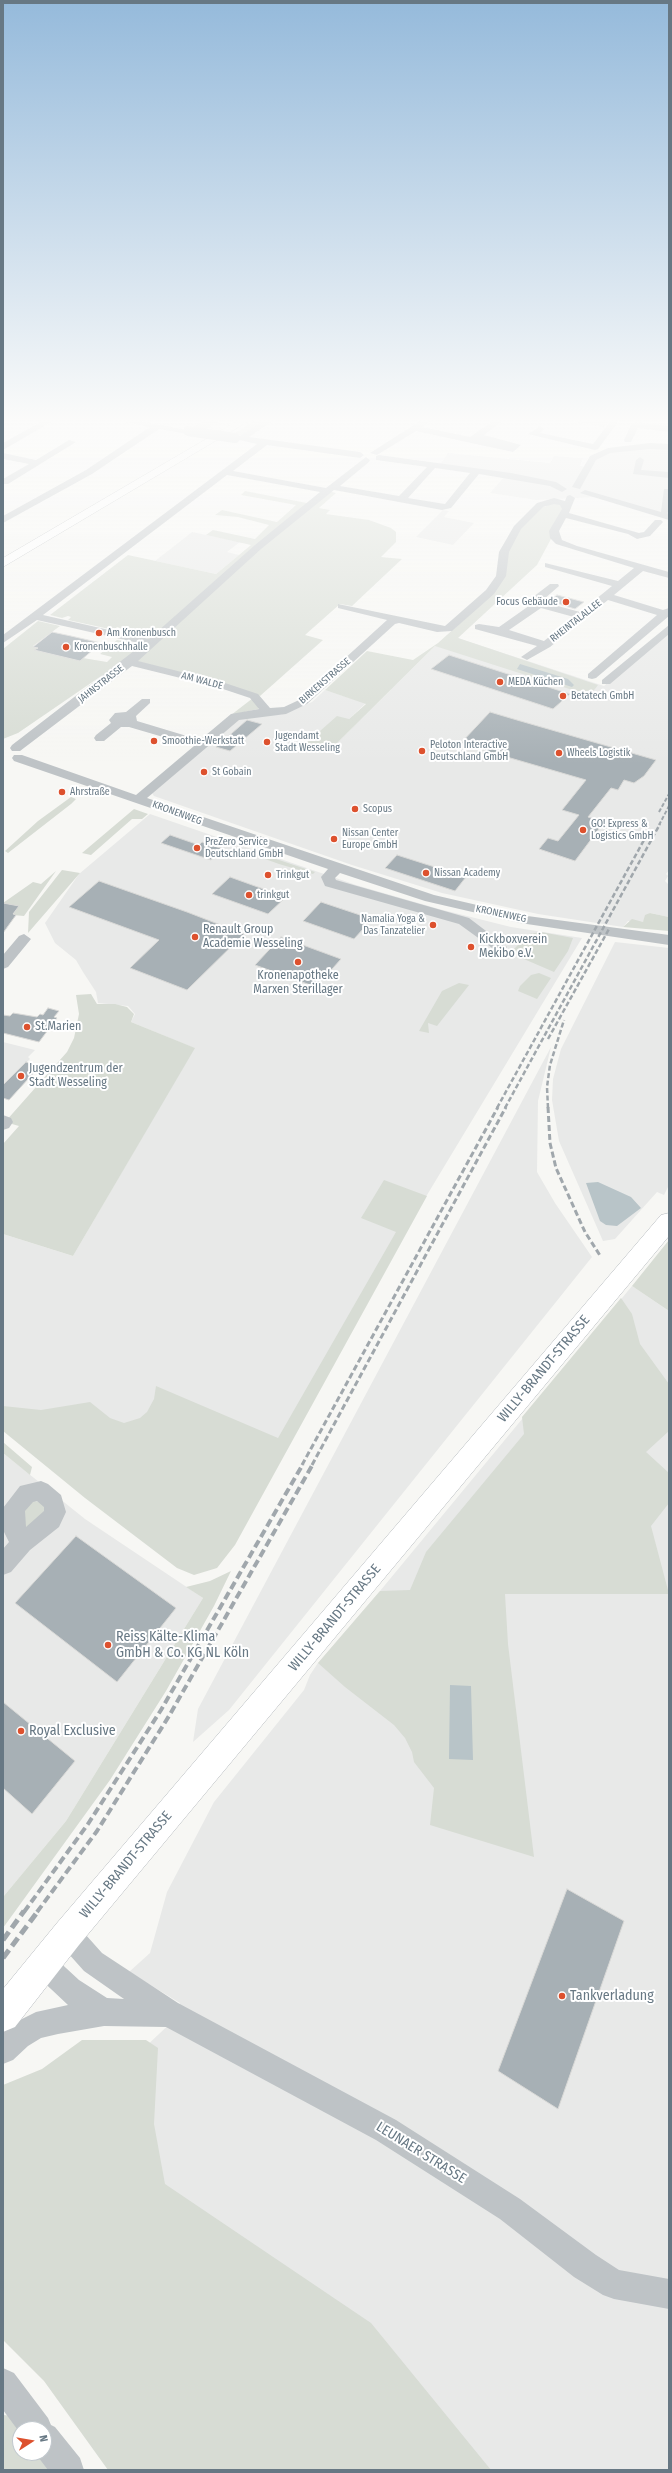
<!DOCTYPE html>
<meta charset="utf-8">
<style>
body{margin:0}
#map{position:relative;width:672px;height:2473px;overflow:hidden;background:#f7f7f4;font-family:"Fira Sans Condensed",sans-serif}
canvas{display:block}
.frame{position:absolute;inset:0;border:4px solid #677884;pointer-events:none}
.north{position:absolute;left:12px;top:2421px;width:40px;height:40px;box-sizing:border-box;background:#fff;border:1px solid #c2c9ce;border-radius:50%;rotate:78deg;font-size:11px;font-weight:700;line-height:16px;text-align:center;color:#677884}
.north::after{content:'';display:block;margin:auto;width:14px;height:18px;background:#dd512e;clip-path:polygon(50% 0,100% 100%,50% 72%,0 100%)}
</style>
<div id="map">
<canvas width="672" height="2473"></canvas>
<div class="frame"></div>
<div class="north">N</div>
</div>
<script>
const ctx = document.querySelector('canvas').getContext('2d');
ctx.lineJoin = 'round';
function paint(path, color) { ctx.fillStyle = color; ctx.fill(path, 'evenodd'); }
const toPath = rows => new Path2D(rows.map(r => 'M' + r).join(''));
function stroke(path, color, width, dash) { ctx.strokeStyle = color; ctx.lineWidth = width; ctx.lineCap = dash ? 'butt' : 'round'; ctx.setLineDash(dash || []); ctx.stroke(path); }
function drawText(font, color, halo, rows, align = 'center') {
  ctx.font = font + ' "Fira Sans Condensed",sans-serif'; ctx.lineWidth = 4; ctx.setLineDash([]); ctx.textBaseline = 'middle'; ctx.strokeStyle = halo; ctx.fillStyle = color; for (const [text, x, y, turn = 0] of rows) {
    ctx.save(); ctx.translate(x, y); ctx.rotate((+turn || 0) * Math.PI / 180); ctx.textAlign = isNaN(turn) ? turn : align; if (halo) ctx.strokeText(text, 0, 0); ctx.fillText(text, 0, 0); ctx.restore();
  }
}
paint(toPath([
 [669,447,669,517,598,497,536,500,490,493,505,476,439,466,448,453,550,463,554,456,579,458,583,458,580,466,587,467,589,463,608,451],
 [443,510,449,511,444,517,474,523,453,545,416,537],
 [192,532,240,542,227,552,239,555,216,574,155,561],
 [669,629,669,870,666,874,668,876,665,881,669,885,669,917,650,913,643,922,628,921,623,927,538,914,442,893,352,865,154,796,152,793,240,718,283,714,312,702,325,690,366,703,349,719,328,752,435,646,458,638,604,686],
 [150,814,356,885,439,909,511,927,582,938,427,1195,231,1548,3,1424,3,1234,73,1256,194,1048,131,1022,135,1014,128,1006,98,1003,96,992,83,972,76,960,55,943,45,923,79,874],
 [615,942,669,948,669,1185,664,1195,657,1192,615,1239,603,1241,559,1141,552,1100,553,1079,561,1049],
 [3,1042,35,1050,28,1057,30,1059,3,1085],
 [551,1047,538,1101,537,1172,555,1203,592,1257,229,1710,193,1742,198,1709],
 [632,1286,669,1311,669,2470,275,2470,75,2113,176,2018,180,2003,129,1972,150,1953,167,1892,214,1802,304,1690,310,1675,318,1663,380,1591],
 [3,1453,85,1519,203,1598,66,1821,3,1897]
]), '#e8e9e8');
paint(toPath([
 [207,418,224,418,205,430,192,428],
 [259,418,268,418,242,436,233,434],
 [556,418,612,418,604,427],
 [245,491,312,504,328,491,336,493,319,508,330,510,326,514,369,520,391,528,396,532,396,542,381,557,402,559,352,606,340,604,305,635,323,640,260,696,140,662,107,672,18,733,3,739,3,649,38,621,60,626,33,646,38,648,35,650,107,662,112,657,100,654,117,640,141,644,149,637,121,631,123,629,117,627,114,630,68,620,71,617,68,616,62,618,50,615,128,555,216,574,251,545,206,535,213,530,255,539,269,525,238,517,215,515,222,510,277,522,296,505,241,495],
 [551,503,561,504,566,511,537,565,458,638,598,685,595,689,588,695,435,646,328,752,302,747,337,716,349,719,366,704,325,690,367,651,413,660,438,643,467,617,498,582,503,553,517,528,539,506,545,507],
 [253,698,260,707,258,709,231,715],
 [71,797,76,799,71,804,8,853,5,851,38,821],
 [134,809,148,814,142,819,132,819,91,855,82,853],
 [245,849,273,858,315,872,313,874,279,864,243,851],
 [62,870,80,873,28,933,29,912],
 [56,871,24,916,13,915,18,906,3,903,33,882,41,884],
 [650,913,669,917,669,931,623,927,632,919,643,922,645,915],
 [541,932,573,938,568,951,554,972,510,953,529,934],
 [539,973,551,978,537,999,518,991,520,986,531,975],
 [459,983,469,985,437,1026,428,1023,429,1033,419,1031,442,991],
 [91,994,97,1004,115,1004,127,1007,134,1014,131,1022,195,1048,73,1256,3,1234,3,1144,19,1126,5,1122,67,1052,74,1038,79,1014,76,995],
 [384,1180,427,1196,235,1545,217,1568,194,1575,177,1568,85,1498,3,1431,3,1406,41,1410,90,1402,110,1418,124,1423,140,1418,147,1412,154,1399,156,1386,278,1438,396,1232,361,1218],
 [669,1240,669,1311,632,1286],
 [621,1298,632,1314,640,1344,669,1384,669,1431,646,1452,669,1473,669,1503,651,1526,669,1594,505,1594,508,1644,534,1857,430,1825,434,1788,414,1762,412,1752,405,1738,394,1725,345,1687,318,1663,380,1591,410,1590,426,1552,524,1434,522,1417],
 [3,1442,32,1467,30,1475,3,1453],
 [33,1501,42,1502,46,1508,44,1517,29,1529,22,1527,24,1506],
 [231,1571,214,1606,166,1691,110,1780,3,1928,3,1897,66,1821,203,1598,186,1587,210,1581],
 [82,2040,146,2040,158,2048,154,2124,165,2184,371,2323,491,2470,108,2470,44,2381,3,2340,3,2085,42,2069],
 [3,2415,15,2416,20,2429,20,2453,44,2453,60,2470,3,2470]
]), '#d7dcd4');
paint(toPath([
 [520,664,568,679,574,685,572,687,517,669],
 [598,1182,631,1197,641,1208,617,1226,606,1225,600,1221,586,1183],
 [450,1685,471,1686,473,1760,449,1759]
]), '#b8c4c8');
const building = toPath([
 [557,595,584,602,575,609,549,601,557,595],
 [52,632,71,636,101,643,80,661,34,650,38,648,33,647,52,632],
 [449,655,570,694,553,709,431,669,449,655],
 [490,712,517,720,656,760,644,776,634,783,624,780,618,790,611,788,588,817,604,822,575,861,539,849,548,838,558,841,579,815,562,810,586,780,500,755,495,760,482,756,487,751,461,743,490,712],
 [247,720,262,724,230,751,216,747,247,720],
 [170,835,199,845,202,842,223,849,211,860,161,843,170,835],
 [397,855,466,877,455,891,385,868,397,855],
 [230,877,255,886,286,897,268,914,212,894,230,877],
 [99,881,187,912,244,934,187,990,130,968,159,940,69,907,99,881],
 [321,902,372,919,354,939,303,921,321,902],
 [3,903,19,906,13,914,16,915,3,933,3,903],
 [281,937,341,959,316,987,255,965,281,937],
 [48,1008,59,1011,54,1017,57,1018,39,1042,3,1033,3,1015,10,1016,13,1013,37,1017,40,1014,43,1015,48,1008],
 [26,1062,39,1067,9,1100,3,1098,3,1085,26,1062],
 [76,1536,176,1608,117,1682,15,1603,76,1536],
 [3,1702,75,1761,32,1814,3,1788,3,1702],
 [567,1889,624,1921,558,2109,498,2071,567,1889]
]);
paint(building, '#a7b0b5');
stroke(building, '#d9d9d7', 1);
const major = toPath([
 [669,1213,669,1236,79,1945,15,2027,3,2032,3,1989,57,1923,661,1215,669,1213]
]);
const highway = toPath([
 [242,418,254,418,3,567,3,558,242,418]
]);
stroke(major, '#b2b7bb', 1);
stroke(highway, '#b2b6b9', 1);
paint(toPath([
 [48,418,58,418,3,450,3,443,48,418],
 [105,418,124,418,192,431,188,434,159,429,92,474,3,523,3,516,86,470,150,427,105,418],
 [267,418,277,418,249,437,360,452,364,455,360,458,267,445,233,471,326,488,366,457,370,460,369,462,340,486,399,496,427,467,376,460,376,456,379,455,511,473,556,482,567,489,562,492,550,486,479,474,451,508,442,510,334,490,261,549,138,661,225,683,258,694,270,708,284,707,299,700,387,620,338,608,338,604,445,626,486,590,496,576,499,552,514,526,537,503,554,498,565,501,567,496,570,495,575,498,569,513,639,533,644,532,655,520,661,520,663,522,650,536,637,539,628,534,566,518,559,531,562,540,577,546,669,572,669,578,643,571,614,595,663,610,669,608,669,616,596,678,592,679,588,678,588,674,657,615,608,600,550,647,527,660,521,657,537,646,475,629,475,625,479,624,499,627,533,603,533,597,550,584,558,584,559,586,543,600,543,602,580,612,612,586,545,567,545,563,618,581,634,568,556,544,550,538,549,531,562,509,560,505,554,504,543,507,521,529,509,552,506,576,494,594,452,631,437,632,399,623,395,624,307,704,286,714,239,720,147,798,434,895,520,915,669,935,669,945,520,923,425,901,340,873,335,878,336,880,469,918,507,947,500,952,495,950,459,924,325,886,321,877,328,869,14,761,12,758,14,755,22,755,136,795,194,746,129,727,121,727,104,741,96,741,94,738,96,735,111,723,109,720,115,713,126,712,142,699,150,699,150,703,136,716,137,721,200,740,231,714,259,709,250,698,217,687,132,666,20,751,12,751,10,748,12,745,143,644,37,620,3,643,3,635,257,444,231,438,240,436,267,418],
 [435,468,470,473,445,504,408,498,435,468],
 [227,475,320,492,255,545,149,639,43,615,227,475],
 [541,608,574,617,544,641,509,630,541,608],
 [425,418,435,418,422,427,470,437,497,418,506,418,484,435,521,445,513,452,416,431,377,455,370,453,425,418],
 [613,418,621,418,598,449,595,450,528,434,540,426,544,429,540,433,593,444,613,418],
 [635,422,669,426,669,432,638,428,631,442,625,442,624,440,631,425,635,422],
 [69,440,76,442,8,484,3,484,3,479,29,464,3,459,3,453,36,460,69,440],
 [650,443,669,444,669,450,650,449,610,453,596,460,580,489,572,487,590,456,608,448,650,443],
 [640,457,644,460,641,470,669,472,669,478,633,474,636,460,640,457],
 [664,489,669,489,669,512,667,513,669,514,669,520,580,493,585,490,661,512,664,489],
 [669,625,669,634,610,684,602,684,602,680,669,625],
 [24,934,31,939,8,967,3,969,3,955,19,936,24,934],
 [3,1115,11,1118,13,1122,9,1128,3,1130,3,1115],
 [41,1481,48,1484,61,1495,66,1512,59,1527,30,1550,11,1572,3,1575,3,1549,9,1542,4,1532,3,1508,20,1486,41,1481],
 [37,1501,44,1507,44,1511,26,1527,25,1511,33,1502,37,1501],
 [68,1921,77,1925,102,1953,178,2003,396,2120,520,2199,596,2255,619,2270,669,2279,669,2309,614,2299,603,2295,574,2277,500,2219,376,2140,166,2027,104,2026,58,2034,41,2038,28,2046,13,2060,3,2064,3,2031,8,2026,36,2012,68,2005,35,1974,31,1965,35,1956,44,1952,53,1956,79,1980,107,1998,124,1999,84,1971,59,1943,55,1934,59,1925,68,1921],
 [3,2368,14,2373,48,2418,51,2425,55,2427,80,2458,84,2470,48,2470,35,2453,44,2453,44,2429,20,2429,20,2433,3,2410,3,2368]
]), '#bec3c6');
paint(major, '#fff');
paint(highway, '#fff');
stroke(toPath([
 [659,812,669,794],
 [659,825,669,806]
]), '#a0a7ac', 2, [4, 2]);
stroke(toPath([
 [548,1039,609,929],
 [497,1108,644,840],
 [505,1108,660,824],
 [548,1108,547,1087,550,1065,564,1020]
]), '#a0a7ac', 2.5, [5, 2.5]);
stroke(toPath([
 [548,1107,550,1143,556,1168,585,1232,601,1257],
 [302,1465,498,1107],
 [312,1465,506,1107]
]), '#a0a7ac', 3, [6, 3]);
stroke(toPath([
 [24,1912,88,1824,161,1710,303,1464],
 [37,1912,97,1831,169,1716,313,1464]
]), '#a0a7ac', 4, [8, 4]);
stroke(toPath([
 [3,1940,24,1911],
 [3,1958,38,1911]
]), '#a0a7ac', 5, [10, 5]);
stroke(toPath([
 [188,431,235,438]
]), '#bec3c6', 10);
const sky = ctx.createLinearGradient(0, 0, 0, 764);
sky.addColorStop(0, '#95badb');
sky.addColorStop(0.55, '#fbfbfa');
sky.addColorStop(1, '#fbfbfa00');
ctx.fillStyle = sky;
ctx.fillRect(0, 0, 672, 764);
for (const [x, y, r, color] of [
 [566,602,4,"#dd512e"],
 [99,633,4,"#dd512e"],
 [66,647,4,"#dd512e"],
 [500,682,4,"#dd512e"],
 [563,696,4,"#dd512e"],
 [154,741,4,"#dd512e"],
 [267,742,4,"#dd512e"],
 [422,751,4,"#dd512e"],
 [559,753,4,"#dd512e"],
 [204,772,4,"#dd512e"],
 [62,792,4,"#dd512e"],
 [355,809,4,"#dd512e"],
 [583,830,4,"#dd512e"],
 [334,839,4,"#dd512e"],
 [197,848,4,"#dd512e"],
 [426,873,4,"#dd512e"],
 [268,875,4,"#dd512e"],
 [249,895,4,"#dd512e"],
 [433,925,4,"#dd512e"],
 [195,937,4,"#dd512e"],
 [471,947,4,"#dd512e"],
 [298,962,4,"#dd512e"],
 [27,1027,4,"#dd512e"],
 [21,1076,4,"#dd512e"],
 [108,1645,4,"#dd512e"],
 [21,1731,4,"#dd512e"],
 [562,1996,4,"#dd512e"]
]) { const dot = new Path2D(); dot.arc(x, y, r, 0, 2 * Math.PI); ctx.fillStyle = color; ctx.fill(dot); stroke(dot, '#fff', 1.5); }
drawText('10px', '#677884', '#fff', [
 ["Focus Gebäude",558,602,"right"],
 ["Am Kronenbusch",107,633],
 ["Kronenbuschhalle",74,647],
 ["MEDA Küchen",508,682],
 ["Betatech GmbH",571,696],
 ["Jugendamt",275,736],
 ["Stadt Wesseling",275,748],
 ["Smoothie-Werkstatt",162,741],
 ["Peloton Interactive",430,745],
 ["Deutschland GmbH",430,757],
 ["Wheels Logistik",567,753],
 ["St Gobain",212,772],
 ["Ahrstraße",70,792],
 ["Scopus",363,809],
 ["GO! Express &",591,824],
 ["Logistics GmbH",591,836],
 ["Nissan Center",342,833],
 ["Europe GmbH",342,845],
 ["PreZero Service",205,842],
 ["Deutschland GmbH",205,854],
 ["Nissan Academy",434,873],
 ["Trinkgut",276,875],
 ["trinkgut",257,895],
 ["Namalia Yoga &",425,919,"right"],
 ["Das Tanzatelier",425,931,"right"]
], 'left');
drawText('10px', '#677884', '#fff', [
 ["RHEINTALALLEE",576,621,-38],
 ["AM WALDE",202,681,15],
 ["BIRKENSTRASSE",325,681,-41],
 ["JAHNSTRASSE",101,684,-38],
 ["KRONENWEG",177,813,20],
 ["KRONENWEG",501,914,12]
]);
drawText('12px', '#677884', '#fff', [
 ["Renault Group",203,930],
 ["Academie Wesseling",203,944],
 ["Kickboxverein",479,940],
 ["Mekibo e.V.",479,954],
 ["Kronenapotheke",298,976,"center"],
 ["Marxen Sterillager",298,990,"center"],
 ["St.Marien",35,1027],
 ["Jugendzentrum der",29,1069],
 ["Stadt Wesseling",29,1083]
], 'left');
drawText('14px', '#677884', '#fff', [
 ["WILLY-BRANDT-STRASSE",544,1369,-50],
 ["WILLY-BRANDT-STRASSE",335,1618,-50],
 ["WILLY-BRANDT-STRASSE",126,1865,-50],
 ["LEUNAER STRASSE",421,2153,32]
]);
drawText('14px', '#677884', '#fff', [
 ["Reiss Kälte-Klima",116,1637],
 ["GmbH & Co. KG NL Köln",116,1653],
 ["Royal Exclusive",29,1731],
 ["Tankverladung",570,1996]
], 'left');
</script>
